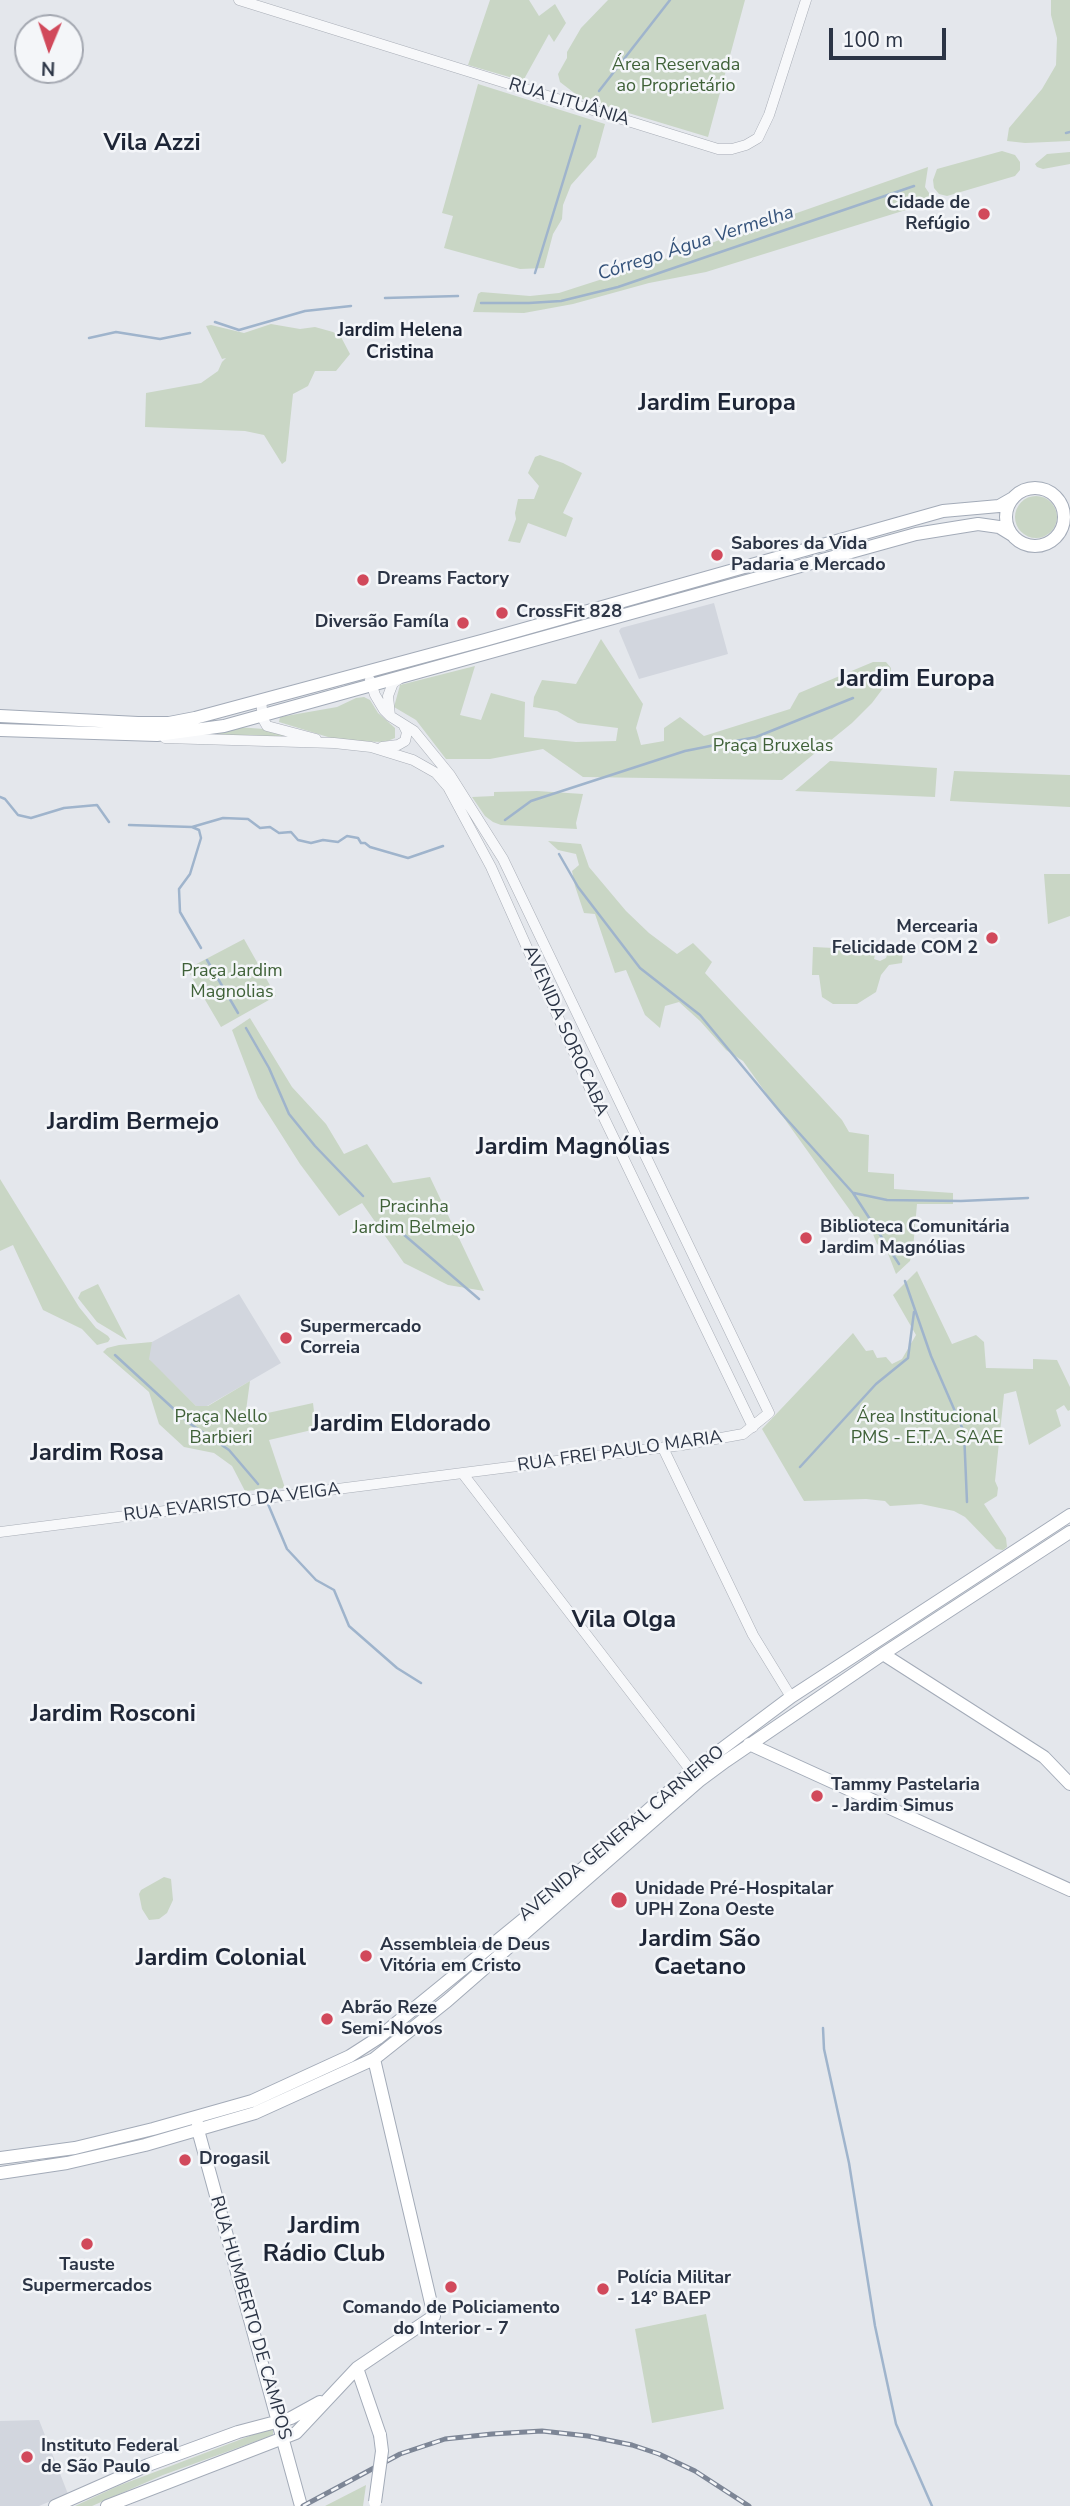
<!DOCTYPE html>
<meta charset="utf-8">
<style>
body{margin:0}
#map{position:relative;width:1070px;height:2506px;overflow:hidden;background:#e4e7ec;font-family:"Nunito Sans",sans-serif}
canvas{display:block}
.north{position:absolute;left:14px;top:14px;width:70px;height:70px;box-sizing:border-box;background:#f4f6f9;border:2px solid #a4a8b1;border-radius:50%;rotate:182deg;font-size:19px;font-weight:700;line-height:28px;text-align:center;color:#2b3445}
.north::after{content:'';display:block;margin:auto;width:24px;height:32px;background:#d1495b;clip-path:polygon(50% 0,100% 100%,50% 72%,0 100%)}
.scale{position:absolute;left:829px;top:28px;width:117px;height:32px;box-sizing:border-box;border:4px solid #2b3445;border-top:0;padding-left:9px;font-size:21px;line-height:24px;white-space:nowrap;color:#2b3445;-webkit-text-stroke:5px #f4f6f9;paint-order:stroke}
</style>
<div id="map">
<canvas width="1070" height="2506"></canvas>
<div class="north">N</div>
<div class="scale">100 m</div>
</div>
<script>
const ctx = document.querySelector('canvas').getContext('2d');
ctx.lineJoin = 'round';
function paint(path, color) { ctx.fillStyle = color; ctx.fill(path, 'evenodd'); }
const toPath = rows => new Path2D(rows.map(r => 'M' + r).join(''));
function stroke(path, color, width, dash) { ctx.strokeStyle = color; ctx.lineWidth = width; ctx.lineCap = dash ? 'butt' : 'round'; ctx.setLineDash(dash || []); ctx.stroke(path); }
function drawText(font, color, halo, rows, align = 'center') {
  ctx.font = font + ' "Nunito Sans",sans-serif'; ctx.lineWidth = 5; ctx.setLineDash([]); ctx.textBaseline = 'middle'; ctx.strokeStyle = halo; ctx.fillStyle = color; for (const [text, x, y, turn = 0] of rows) {
    ctx.save(); ctx.translate(x, y); ctx.rotate((+turn || 0) * Math.PI / 180); ctx.textAlign = isNaN(turn) ? turn : align; if (halo) ctx.strokeText(text, 0, 0); ctx.fillText(text, 0, 0); ctx.restore();
  }
}
paint(toPath([
 [714,603,728,654,639,679,619,631,621,628],
 [239,1294,281,1363,207,1406,196,1406,152,1363,149,1359,149,1349,152,1342],
 [39,2420,68,2494,39,2506,0,2506,0,2421]
]), '#d2d6de');
paint(toPath([
 [490,0,529,0,539,16,555,4,566,23,554,42,549,34,523,81,468,65],
 [608,0,745,0,708,137,582,99,560,82,558,74,567,58,567,52,581,28],
 [1051,0,1070,0,1070,141,1025,143,1007,141,1009,128,1042,89,1056,65,1057,38,1051,15],
 [478,84,605,124,596,157,571,185,563,205,562,219,553,234,544,268,520,269,444,248,453,216,442,213],
 [1002,151,1015,155,1020,162,1020,170,1015,176,947,196,939,194,934,188,933,180,937,169],
 [1070,152,1070,164,1043,169,1037,167,1035,164,1047,154],
 [928,167,925,187,931,196,938,200,706,272,649,283,573,304,524,313,473,312,478,294,481,292,530,296,559,293,677,255],
 [271,324,300,329,315,327,333,332,341,337,350,354,336,371,315,371,308,386,293,394,286,461,282,464,264,435,245,431,145,427,146,393,201,383,218,371,222,362,226,358,222,359,206,326,211,325,244,333],
 [540,455,563,463,582,473,563,513,573,518,566,537,528,523,520,543,508,541,516,519,515,513,518,499,534,499,539,486,528,473,535,457],
 '1015 517a21 21 0 1 1 42 0a21 21 0 1 1-42 0Z',
 [601,639,643,704,636,728,641,745,664,741,664,728,680,717,704,736,790,709,799,693,873,662,886,662,891,668,890,679,872,703,852,723,782,780,583,777,543,749,490,759,446,759,416,720,394,707,400,685,475,666,460,715,481,720,491,693,525,702,524,737,576,742,616,741,618,728,578,723,557,711,533,707,534,697,542,680,576,684],
 [364,697,370,700,378,713,395,728,395,738,385,742,341,741,279,722,280,717,337,707,356,698],
 [237,727,264,729,292,737,206,735,209,731],
 [830,761,937,768,935,797,795,791],
 [954,771,1070,775,1070,807,950,801],
 [537,791,583,794,576,823,577,829,501,825,493,822,485,816,472,797,494,796,494,792],
 [548,841,581,844,589,867,626,911,649,933,677,954,693,943,712,962,705,973,820,1096,842,1120,849,1132,869,1135,868,1172,894,1174,894,1189,953,1193,953,1204,917,1204,913,1249,910,1261,896,1274,887,1251,877,1244,871,1229,862,1227,743,1061,726,1050,700,1021,679,1002,665,1006,660,1028,645,1015,626,970,615,973,595,914,584,913,575,886,572,871,579,865,576,854,558,850],
 [1044,874,1070,874,1070,916,1048,924],
 [244,939,276,996,221,1027,187,969],
 [813,947,876,950,874,959,880,961,886,958,889,950,903,952,902,963,889,965,881,975,876,992,857,1004,833,1004,822,997,819,975,812,975],
 [250,1018,292,1087,326,1124,344,1154,367,1144,393,1183,430,1177,484,1291,448,1285,404,1263,362,1203,339,1216,300,1164,258,1098,232,1030],
 [0,1179,79,1307,96,1328,108,1336,110,1339,108,1342,97,1345,82,1329,43,1310,13,1245,0,1251],
 [917,1271,952,1344,976,1335,984,1342,986,1368,1033,1369,1033,1359,1057,1360,1070,1387,1070,1410,1068,1411,1064,1405,1056,1410,1061,1426,1029,1445,1016,1391,1004,1394,995,1481,998,1488,997,1496,984,1504,1006,1538,1007,1547,1003,1550,996,1549,965,1517,954,1511,921,1504,890,1506,885,1501,866,1499,804,1501,762,1429,853,1333,866,1351,873,1350,877,1358,886,1357,892,1364,902,1359,916,1335,893,1295],
 [98,1284,127,1340,97,1322,78,1298,81,1292],
 [152,1342,149,1359,196,1406,208,1406,250,1381,245,1418,313,1403,316,1429,269,1440,285,1488,245,1491,232,1466,214,1453,184,1447,159,1424,149,1392,103,1352,107,1348,119,1345],
 [164,1877,171,1879,173,1900,167,1913,159,1919,149,1920,142,1909,139,1894,141,1890],
 [706,2314,724,2409,652,2423,635,2329],
 [268,2429,273,2430,273,2435,163,2475,92,2506,75,2506,118,2486],
 [366,2485,363,2506,325,2506]
]), '#c9d6c5');
stroke(toPath([
 [599,91,670,0],
 [1066,133,1070,132],
 [535,273,580,126],
 [385,298,458,296],
 [481,303,529,303,561,301,618,287,914,186],
 [215,322,239,330,305,311,351,306],
 [89,338,116,332,160,339,190,333],
 [0,797,5,799,18,815,31,818,64,808,97,805,109,822],
 [505,820,531,801,685,751,756,737,853,698],
 [129,825,192,827,223,818,248,819,260,828,270,827,279,833,291,832,298,840,311,843,323,840,338,842,347,836,358,838,361,843,365,843,370,847,408,858,443,846],
 [192,827,199,830,201,838,190,874,179,889,180,912,201,948],
 [559,854,578,887,640,968,700,1015,782,1114,853,1193,899,1264],
 [207,960,238,1013],
 [246,1028,269,1068,289,1114,315,1146,363,1196],
 [854,1193,887,1200,961,1201,1028,1198],
 [388,1221,479,1299],
 [905,1281,931,1356,964,1432,967,1502],
 [115,1355,189,1423,229,1450,258,1484],
 [800,1467,876,1384,908,1358,914,1312],
 [268,1504,287,1549,316,1580,334,1590,349,1626,397,1668,421,1683],
 [823,2028,824,2049,849,2163,875,2326,896,2424,932,2506]
]), '#9fb4cc', 2.5);
const minor = toPath([
 [239,0,718,149,732,149,746,145,758,138,769,115,806,0],
 [261,700,263,719,267,726,316,739],
 [390,716,388,696,393,683,399,679],
 [165,738,334,743,371,747,413,760,436,773,448,787,491,867,591,1091,753,1427],
 [382,747,398,745,405,741,407,732,404,726],
 [663,1448,753,1635,791,1697],
 [463,1474,695,1776],
 [0,1532,682,1445,743,1434,769,1413,503,859,450,775,414,731,390,716,384,710,375,695,370,680]
]);
const major = toPath([
 '1006 517a29 29 0 1 1 58 0a29 29 0 1 1-58 0Z',
 [0,716,138,723,169,723,195,718,485,640,943,511,999,506,1013,498],
 [0,730,157,735,224,726,916,534,978,524,999,527,1012,535],
 [883,1654,1044,1757,1070,1784],
 [749,1744,1070,1890],
 [198,2125,198,2130,301,2506],
 [0,2158,75,2148,153,2129,252,2101,350,2056,378,2038,546,1901,691,1772,791,1697,1070,1515],
 [0,2173,67,2163,145,2145,255,2113,374,2059,447,2001,699,1781,726,1761,883,1654,1070,1532],
 [357,2368,380,2435],
 [55,2506,148,2465,238,2432,291,2418,320,2402],
 [107,2506,296,2433,357,2368,434,2316,374,2059]
]);
stroke(minor, '#a9aeb7', 11);
stroke(major, '#a3abb8', 14);
stroke(minor, '#f7f8fa', 10);
stroke(major, '#fff', 12);
const rail = toPath([
 [303,2506,400,2454,445,2439,492,2434,542,2431,588,2436,632,2445,659,2454,695,2471,749,2506]
]);
stroke(rail, '#7d8696', 5);
stroke(rail, '#f4f6f9', 2.5, [8]);
const majorBridge = toPath([
 [375,2502,382,2451,380,2435]
]);
stroke(majorBridge, '#a3abb8', 14, []);
stroke(majorBridge, '#fff', 12);
for (const [x, y, r, color] of [
 [984,214,7,"#d1495b"],
 [717,555,7,"#d1495b"],
 [363,580,7,"#d1495b"],
 [502,613,7,"#d1495b"],
 [463,623,7,"#d1495b"],
 [992,938,7,"#d1495b"],
 [806,1238,7,"#d1495b"],
 [286,1338,7,"#d1495b"],
 [817,1796,7,"#d1495b"],
 [619,1900,9,"#d1495b"],
 [366,1956,7,"#d1495b"],
 [327,2019,7,"#d1495b"],
 [185,2160,7,"#d1495b"],
 [87,2244,7,"#d1495b"],
 [451,2287,7,"#d1495b"],
 [603,2289,7,"#d1495b"],
 [27,2457,7,"#d1495b"]
]) { const dot = new Path2D(); dot.arc(x, y, r, 0, 2 * Math.PI); ctx.fillStyle = color; ctx.fill(dot); stroke(dot, '#f4f6f9', 2.5); }
drawText('18px', '#3f6138', '#f4f6f9', [
 ["Área Reservada",676,66],
 ["ao Proprietário",676,87],
 ["Praça Bruxelas",773,747],
 ["Praça Jardim",232,972],
 ["Magnolias",232,993],
 ["Pracinha",414,1208],
 ["Jardim Belmejo",414,1229],
 ["Praça Nello",221,1418],
 ["Barbieri",221,1439],
 ["Área Institucional",927,1418],
 ["PMS - E.T.A. SAAE",927,1439]
]);
drawText('18px', '#2b3445', '#f4f6f9', [
 ["RUA LITUÂNIA",569,103,17],
 ["AVENIDA SOROCABA",565,1031,66],
 ["RUA FREI PAULO MARIA",620,1452,-8],
 ["RUA EVARISTO DA VEIGA",232,1503,-7],
 ["AVENIDA GENERAL CARNEIRO",622,1834,-40],
 ["RUA HUMBERTO DE CAMPOS",250,2318,74]
]);
drawText('bold 18px', '#2b3445', '#f4f6f9', [
 ["Cidade de",970,204,"right"],
 ["Refúgio",970,225,"right"],
 ["Sabores da Vida",731,545],
 ["Padaria e Mercado",731,566],
 ["Dreams Factory",377,580],
 ["CrossFit 828",516,613],
 ["Diversão Famíla",449,623,"right"],
 ["Mercearia",978,928,"right"],
 ["Felicidade COM 2",978,949,"right"],
 ["Biblioteca Comunitária",820,1228],
 ["Jardim Magnólias",820,1249],
 ["Supermercado",300,1328],
 ["Correia",300,1349],
 ["Tammy Pastelaria",831,1786],
 ["- Jardim Simus",831,1807],
 ["Unidade Pré-Hospitalar",635,1890],
 ["UPH Zona Oeste",635,1911],
 ["Assembleia de Deus",380,1946],
 ["Vitória em Cristo",380,1967],
 ["Abrão Reze",341,2009],
 ["Semi-Novos",341,2030],
 ["Drogasil",199,2160],
 ["Tauste",87,2266,"center"],
 ["Supermercados",87,2287,"center"],
 ["Polícia Militar",617,2279],
 ["- 14º BAEP",617,2300],
 ["Comando de Policiamento",451,2309,"center"],
 ["do Interior - 7",451,2330,"center"],
 ["Instituto Federal",41,2447],
 ["de São Paulo",41,2468]
], 'left');
drawText('italic 19px', '#34527a', '#f4f6f9', [
 ["Córrego Água Vermelha",696,244,-18]
]);
drawText('bold 19px', '#1d2536', '#f4f6f9', [
 ["Jardim Helena",400,331],
 ["Cristina",400,353]
]);
drawText('bold 24px', '#1d2536', '#f4f6f9', [
 ["Vila Azzi",152,144],
 ["Jardim Europa",717,404],
 ["Jardim Europa",916,680],
 ["Jardim Bermejo",133,1123],
 ["Jardim Magnólias",573,1148],
 ["Jardim Eldorado",401,1425],
 ["Jardim Rosa",97,1454],
 ["Vila Olga",624,1621],
 ["Jardim Rosconi",113,1715],
 ["Jardim São",700,1940],
 ["Caetano",700,1968],
 ["Jardim Colonial",221,1959],
 ["Jardim",324,2227],
 ["Rádio Club",324,2255]
]);
</script>
